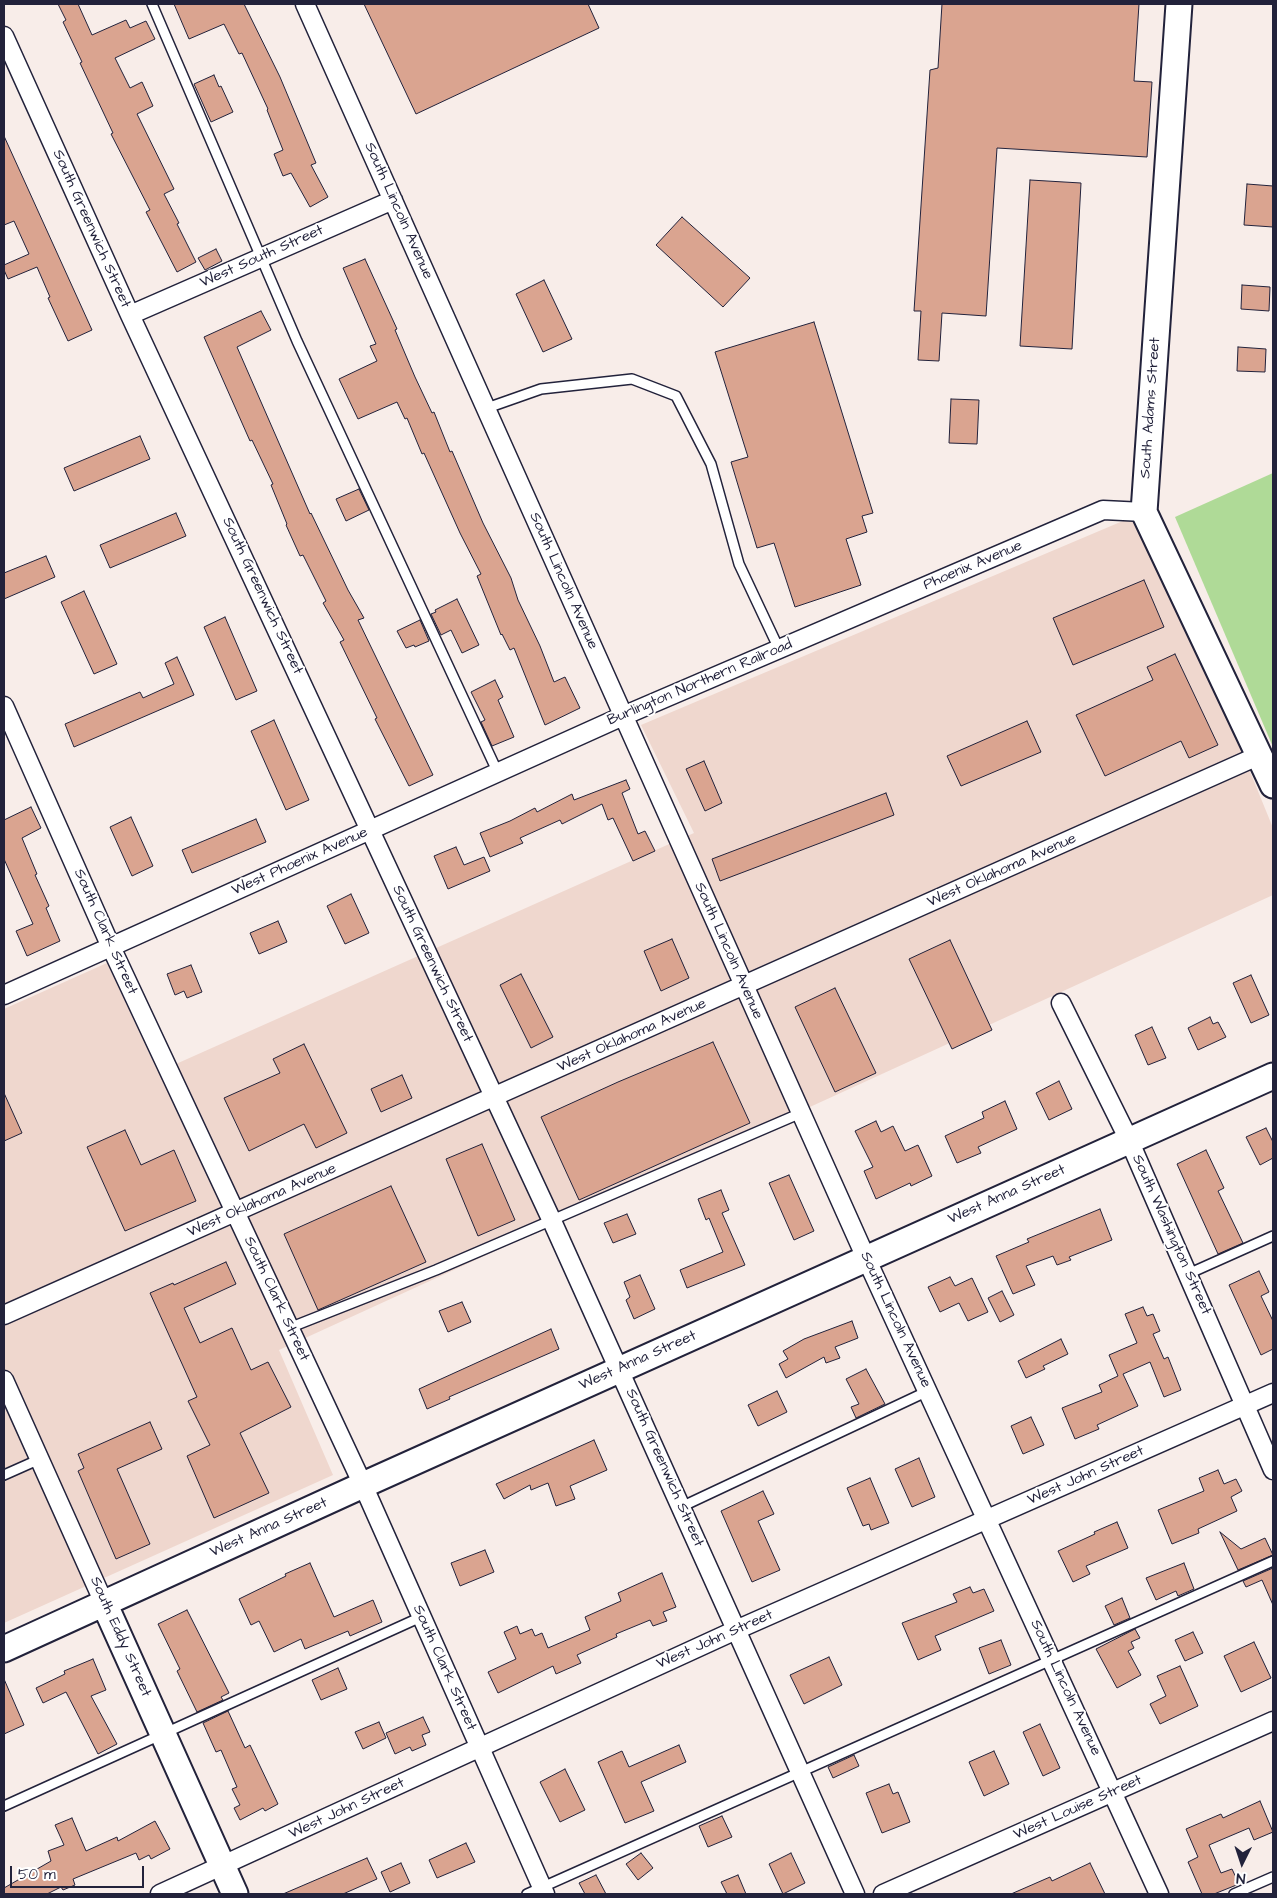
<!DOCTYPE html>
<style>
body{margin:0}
#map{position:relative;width:1277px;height:1898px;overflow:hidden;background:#f8ede9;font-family:"Architects Daughter",sans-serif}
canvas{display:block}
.frame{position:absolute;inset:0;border:5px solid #22223b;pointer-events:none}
.north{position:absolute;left:1217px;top:1838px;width:50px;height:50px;-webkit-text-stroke:4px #fff;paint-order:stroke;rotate:184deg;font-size:14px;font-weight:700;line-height:20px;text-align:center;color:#22223b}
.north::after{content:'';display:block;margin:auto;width:18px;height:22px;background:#22223b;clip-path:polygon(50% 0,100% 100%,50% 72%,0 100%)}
.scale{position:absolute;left:10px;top:1866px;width:134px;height:22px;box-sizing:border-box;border:2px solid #22223b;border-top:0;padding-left:6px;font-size:15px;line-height:18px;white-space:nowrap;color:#22223b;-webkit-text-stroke:4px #fff;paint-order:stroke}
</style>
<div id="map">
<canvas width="1277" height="1898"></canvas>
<div class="frame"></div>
<div class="north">N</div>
<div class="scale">50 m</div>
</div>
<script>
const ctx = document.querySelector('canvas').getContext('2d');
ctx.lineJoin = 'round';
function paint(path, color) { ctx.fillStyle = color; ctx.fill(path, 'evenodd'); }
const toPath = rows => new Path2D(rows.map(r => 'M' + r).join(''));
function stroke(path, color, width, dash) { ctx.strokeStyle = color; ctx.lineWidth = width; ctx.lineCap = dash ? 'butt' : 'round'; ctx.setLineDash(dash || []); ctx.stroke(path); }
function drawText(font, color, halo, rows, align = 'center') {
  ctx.font = font + ' "Architects Daughter",sans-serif'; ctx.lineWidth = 4; ctx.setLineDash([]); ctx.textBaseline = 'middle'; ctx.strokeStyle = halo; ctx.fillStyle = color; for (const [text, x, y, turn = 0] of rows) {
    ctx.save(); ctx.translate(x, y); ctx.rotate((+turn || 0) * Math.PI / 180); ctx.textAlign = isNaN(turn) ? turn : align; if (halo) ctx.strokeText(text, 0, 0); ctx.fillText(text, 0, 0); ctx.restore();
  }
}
paint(toPath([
 [1144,512,1273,828,1273,895,279,1350,333,1475,4,1623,4,1009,107,963,158,1072,694,833,641,725]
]), '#efd7ce');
paint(toPath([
 [1273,473,1273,747,1175,517]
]), '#afda97');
const building = toPath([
 [58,4,78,4,92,35,126,20,130,28,146,21,155,39,115,58,130,88,142,82,153,106,137,114,174,189,164,194,179,223,177,224,196,262,177,272,146,212,150,210,111,134,113,133,80,63,82,62,63,22,66,20,58,4],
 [174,4,244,4,280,77,316,163,311,165,328,197,310,207,291,173,283,176,274,154,283,150,267,110,268,109,242,53,239,54,224,24,189,39,174,4],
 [364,4,588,4,599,28,416,114,364,4],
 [942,4,1139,4,1134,81,1152,82,1147,157,997,148,986,316,942,313,939,361,918,360,921,311,914,311,930,70,938,68,942,4],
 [214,75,219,87,221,86,233,112,211,122,194,84,214,75],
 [4,136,92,330,68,341,48,298,50,297,37,267,8,279,4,270,4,265,29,254,14,221,4,225,4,136],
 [1030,180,1081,183,1072,349,1020,346,1030,180],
 [1247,184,1273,186,1273,227,1244,225,1247,184],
 [682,217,750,278,723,307,656,245,682,217],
 [216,249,222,261,205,270,198,258,216,249],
 [365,259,397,329,395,330,415,377,432,413,434,412,450,452,452,451,483,523,511,578,518,600,540,646,554,682,565,677,580,708,545,725,514,648,510,650,502,634,501,635,477,576,481,574,460,533,424,453,422,454,407,418,405,419,397,402,358,419,339,379,377,361,370,346,376,344,343,268,365,259],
 [544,280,572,339,543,352,516,294,544,280],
 [1242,285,1270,287,1269,311,1241,309,1242,285],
 [261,311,271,330,237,347,310,514,311,513,348,590,364,618,358,620,433,775,409,786,375,719,377,718,340,642,344,640,323,603,326,601,303,555,300,556,286,525,287,524,271,485,273,484,252,440,250,441,204,337,261,311],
 [814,322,873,513,862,516,867,532,846,539,861,585,795,607,774,543,757,548,731,462,748,457,715,352,814,322],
 [1238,347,1266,349,1265,372,1237,371,1238,347],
 [951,399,979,400,977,444,949,443,951,399],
 [140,436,150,459,74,491,64,468,140,436],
 [359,489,369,510,346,521,336,499,359,489],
 [176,513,186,536,110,568,100,545,176,513],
 [46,556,55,577,4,599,4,573,46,556],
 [1144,580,1164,627,1073,665,1053,618,1144,580],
 [84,591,117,664,94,674,61,602,84,591],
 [457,599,479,645,462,653,451,630,441,635,431,614,436,612,435,610,457,599],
 [225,617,257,691,236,700,204,627,225,617],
 [420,620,429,641,415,647,414,645,406,648,397,631,420,620],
 [1175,654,1218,745,1189,758,1181,741,1105,776,1076,715,1153,680,1147,667,1175,654],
 [177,657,194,695,74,747,65,724,140,692,143,698,174,684,165,663,177,657],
 [495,680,503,697,498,700,514,737,492,746,481,722,485,720,471,692,495,680],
 [274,720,309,800,286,810,251,731,274,720],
 [1027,721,1041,752,961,786,947,756,1027,721],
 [704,761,722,803,705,811,686,769,704,761],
 [626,780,630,789,622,793,638,834,645,831,655,851,633,861,613,818,608,820,602,804,562,824,560,820,520,838,523,843,490,857,480,833,510,821,535,808,537,812,572,794,574,800,626,780],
 [886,793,894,815,720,881,712,859,886,793],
 [31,807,41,828,22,838,37,874,35,875,49,906,46,908,60,941,27,956,16,931,33,924,4,859,4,820,31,807],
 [131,817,153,866,132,876,110,827,131,817],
 [256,819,266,842,192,873,182,850,256,819],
 [456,847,464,865,484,857,490,871,448,889,434,856,456,847],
 [351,894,369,933,345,944,327,906,351,894],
 [278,921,287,942,259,954,250,933,278,921],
 [672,939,689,978,661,991,644,951,672,939],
 [950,940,992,1030,952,1049,909,959,950,940],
 [191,965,202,992,187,998,184,991,175,995,167,974,191,965],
 [521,974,553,1037,531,1048,500,985,521,974],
 [1251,975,1269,1015,1251,1023,1233,983,1251,975],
 [835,988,876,1073,835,1092,795,1007,835,988],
 [1210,1017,1213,1024,1218,1022,1226,1037,1198,1050,1188,1028,1210,1017],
 [1152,1027,1166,1058,1148,1065,1135,1035,1152,1027],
 [713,1042,750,1123,579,1200,541,1117,618,1082,713,1042],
 [304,1044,347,1133,316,1148,304,1124,249,1151,224,1098,280,1073,273,1059,304,1044],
 [402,1075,412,1098,381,1112,371,1089,402,1075],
 [1059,1081,1072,1109,1049,1120,1036,1093,1059,1081],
 [4,1093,22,1133,4,1141,4,1093],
 [1005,1101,1017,1129,978,1147,981,1153,957,1163,945,1136,984,1118,982,1112,1005,1101],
 [876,1121,881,1132,893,1126,905,1151,918,1145,932,1176,911,1186,910,1183,876,1199,864,1171,873,1167,855,1131,876,1121],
 [1266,1128,1273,1142,1273,1158,1260,1165,1246,1137,1266,1128],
 [125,1130,141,1165,174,1150,196,1201,125,1231,87,1147,125,1130],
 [482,1144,515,1220,478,1236,446,1159,482,1144],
 [1206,1150,1224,1188,1218,1191,1243,1243,1218,1254,1177,1164,1206,1150],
 [789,1175,814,1231,794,1240,769,1183,789,1175],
 [391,1186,426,1262,318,1310,284,1234,391,1186],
 [721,1190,729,1210,722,1213,745,1265,687,1288,680,1270,723,1252,709,1218,706,1220,698,1199,721,1190],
 [1100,1209,1112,1240,1069,1257,1071,1260,1057,1265,1053,1256,1026,1266,1035,1285,1013,1294,996,1256,1029,1242,1027,1239,1100,1209],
 [627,1214,636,1234,613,1243,604,1223,627,1214],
 [226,1262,236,1284,184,1308,200,1343,232,1328,251,1370,268,1362,291,1407,240,1433,269,1493,214,1518,187,1456,210,1445,188,1401,197,1397,150,1293,173,1283,174,1285,226,1262],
 [1259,1271,1269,1292,1261,1296,1273,1321,1273,1349,1261,1355,1229,1285,1259,1271],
 [640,1275,655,1309,634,1319,626,1300,630,1297,624,1282,640,1275],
 [950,1277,955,1286,972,1278,988,1312,968,1321,959,1303,940,1312,928,1287,950,1277],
 [1002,1291,1014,1315,1000,1322,988,1298,1002,1291],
 [462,1302,471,1322,448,1332,439,1311,462,1302],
 [1143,1307,1147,1316,1153,1314,1160,1331,1153,1334,1164,1359,1168,1357,1181,1390,1164,1397,1150,1362,1123,1374,1138,1406,1097,1425,1099,1429,1075,1439,1062,1408,1102,1392,1099,1385,1118,1376,1109,1355,1137,1343,1125,1314,1143,1307],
 [852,1321,858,1338,835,1347,840,1358,826,1363,824,1357,786,1378,779,1364,788,1359,783,1351,804,1339,852,1321],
 [551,1329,559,1349,449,1397,450,1399,427,1409,419,1389,551,1329],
 [1061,1339,1068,1354,1043,1366,1045,1369,1026,1378,1018,1361,1061,1339],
 [866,1369,885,1404,856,1418,851,1407,859,1404,846,1379,866,1369],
 [777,1391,787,1412,758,1426,748,1405,777,1391],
 [1031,1417,1044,1445,1023,1454,1011,1426,1031,1417],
 [150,1422,162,1449,117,1469,150,1544,116,1559,78,1471,84,1468,78,1454,150,1422],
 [594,1440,607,1470,570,1486,575,1499,556,1506,548,1483,531,1490,530,1485,504,1499,496,1484,594,1440],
 [919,1458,935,1497,912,1507,895,1469,919,1458],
 [1218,1470,1224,1484,1236,1479,1242,1491,1231,1497,1237,1511,1198,1529,1199,1533,1172,1544,1158,1510,1204,1491,1199,1478,1218,1470],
 [870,1478,889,1523,871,1530,869,1524,863,1526,847,1488,870,1478],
 [763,1491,774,1514,758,1521,780,1570,752,1582,721,1511,763,1491],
 [1117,1522,1128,1548,1086,1566,1090,1574,1073,1582,1058,1551,1095,1534,1094,1532,1117,1522],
 [1220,1532,1241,1549,1265,1538,1273,1555,1238,1570,1220,1532],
 [485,1550,494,1572,460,1586,451,1563,485,1550],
 [310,1563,334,1617,373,1600,382,1622,350,1636,348,1631,305,1649,301,1639,274,1652,259,1621,251,1625,239,1599,286,1576,285,1574,310,1563],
 [1184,1563,1194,1589,1178,1596,1176,1591,1156,1600,1146,1578,1184,1563],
 [1273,1568,1273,1605,1262,1580,1246,1587,1243,1581,1273,1568],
 [662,1573,676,1607,663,1612,667,1621,653,1626,650,1620,616,1634,617,1637,577,1655,581,1663,556,1674,553,1666,498,1693,488,1672,516,1659,504,1632,517,1626,520,1634,532,1629,535,1636,542,1633,548,1648,590,1630,585,1617,621,1601,618,1593,662,1573],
 [970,1587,973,1593,984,1589,994,1611,935,1636,941,1650,918,1660,902,1623,957,1602,953,1594,970,1587],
 [1122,1598,1130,1618,1114,1625,1105,1606,1122,1598],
 [187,1610,229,1693,221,1697,223,1700,197,1712,177,1671,180,1669,158,1624,187,1610],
 [1135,1629,1140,1638,1131,1642,1134,1648,1128,1651,1141,1675,1117,1688,1096,1649,1135,1629],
 [1193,1632,1203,1653,1185,1661,1175,1640,1193,1632],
 [1001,1640,1011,1665,989,1674,979,1648,1001,1640],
 [1254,1642,1271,1678,1241,1692,1224,1656,1254,1642],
 [829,1657,842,1685,804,1704,790,1675,829,1657],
 [93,1659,106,1690,91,1696,117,1744,98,1754,66,1692,43,1703,36,1688,65,1674,64,1671,93,1659],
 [1180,1666,1198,1706,1160,1724,1150,1704,1166,1696,1157,1676,1180,1666],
 [338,1668,347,1689,321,1700,312,1680,338,1668],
 [4,1679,24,1725,4,1734,4,1679],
 [228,1711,245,1748,250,1745,278,1804,265,1811,263,1808,240,1820,234,1808,240,1805,232,1789,237,1787,221,1750,216,1752,203,1723,228,1711],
 [423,1717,430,1732,422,1735,426,1745,412,1751,410,1747,395,1754,386,1733,423,1717],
 [379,1722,386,1738,363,1749,355,1732,379,1722],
 [1040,1724,1060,1768,1043,1776,1023,1732,1040,1724],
 [679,1745,686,1762,641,1782,654,1811,625,1823,598,1762,622,1751,629,1767,679,1745],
 [994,1751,1009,1784,984,1796,969,1762,994,1751],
 [854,1755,859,1766,833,1778,828,1767,854,1755],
 [565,1769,585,1810,560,1822,540,1782,565,1769],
 [889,1784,893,1794,898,1792,910,1822,882,1833,866,1793,889,1784],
 [1260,1801,1273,1832,1254,1840,1249,1828,1209,1845,1221,1873,1232,1869,1239,1884,1214,1894,1202,1894,1188,1862,1198,1857,1186,1829,1221,1814,1223,1818,1260,1801],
 [722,1816,732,1837,708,1847,699,1826,722,1816],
 [72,1818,86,1851,117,1837,118,1841,155,1821,170,1849,151,1859,149,1855,139,1860,136,1853,73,1879,75,1885,63,1890,61,1887,47,1894,4,1894,4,1888,51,1861,48,1851,64,1845,55,1825,72,1818],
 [466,1843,475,1862,437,1878,429,1860,466,1843],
 [641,1853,653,1868,638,1880,626,1864,641,1853],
 [791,1853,805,1883,783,1894,769,1864,791,1853],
 [367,1858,377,1879,343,1894,283,1894,367,1858],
 [401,1863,410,1883,390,1892,381,1872,401,1863],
 [1090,1863,1105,1894,1011,1894,1050,1877,1052,1881,1090,1863],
 [596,1875,606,1894,585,1894,579,1883,596,1875],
 [738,1875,746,1894,727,1894,721,1882,738,1875]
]);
paint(building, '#daa490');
stroke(building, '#22223b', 1);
const lane = toPath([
 [152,4,297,341,498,773],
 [487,408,541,389,632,379,676,396,711,464,739,564,779,649],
 [1188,1274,1273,1236],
 [289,1328,436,1270,801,1113],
 [4,1475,40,1459],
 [681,1507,928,1391],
 [4,1806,421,1617],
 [527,1894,1273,1561],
 [1234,1894,1273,1877]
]);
const street = toPath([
 [305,4,866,1258,1159,1894],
 [4,36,130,315,552,1221,855,1894],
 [130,315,393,200],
 [4,706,111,947,363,1485,545,1894],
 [4,995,623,716,1103,510,1144,512],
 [1061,1003,1129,1140,1273,1470],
 [4,1315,1260,755],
 [4,1380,104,1603],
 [160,1894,736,1630,1273,1393],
 [883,1894,1273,1721]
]);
const secondary = toPath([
 [1179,4,1144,512,1273,785],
 [104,1603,235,1894],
 [4,1649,363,1485,1273,1076]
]);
stroke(lane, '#22223b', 12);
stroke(street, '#22223b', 21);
stroke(secondary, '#22223b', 29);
stroke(lane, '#fff', 9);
stroke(street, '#fff', 18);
stroke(secondary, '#fff', 25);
drawText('15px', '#22223b', '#fff', [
 ["South Lincoln Avenue",398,211,66],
 ["South Greenwich Street",91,229,66],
 ["West South Street",262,257,-24],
 ["South Adams Street",1151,408,-86],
 ["Phoenix Avenue",973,566,-23],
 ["South Lincoln Avenue",563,581,66],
 ["South Greenwich Street",262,596,65],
 ["Burlington Northern Railroad",700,683,-23],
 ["West Phoenix Avenue",300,862,-24],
 ["West Oklahoma Avenue",1002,871,-24],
 ["South Clark Street",105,932,66],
 ["South Lincoln Avenue",728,951,66],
 ["South Greenwich Street",432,964,65],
 ["West Oklahoma Avenue",632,1036,-24],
 ["West Anna Street",1007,1195,-24],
 ["West Oklahoma Avenue",262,1201,-24],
 ["South Washington Street",1171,1235,66],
 ["South Clark Street",276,1299,65],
 ["South Lincoln Avenue",895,1320,65],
 ["West Anna Street",638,1361,-24],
 ["South Greenwich Street",664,1468,66],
 ["West John Street",1086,1476,-24],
 ["West Anna Street",269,1528,-24],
 ["South Eddy Street",120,1637,66],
 ["West John Street",715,1640,-24],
 ["South Clark Street",444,1668,66],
 ["South Lincoln Avenue",1065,1688,65],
 ["West Louise Street",1078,1808,-24],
 ["West John Street",347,1809,-25]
]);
</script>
